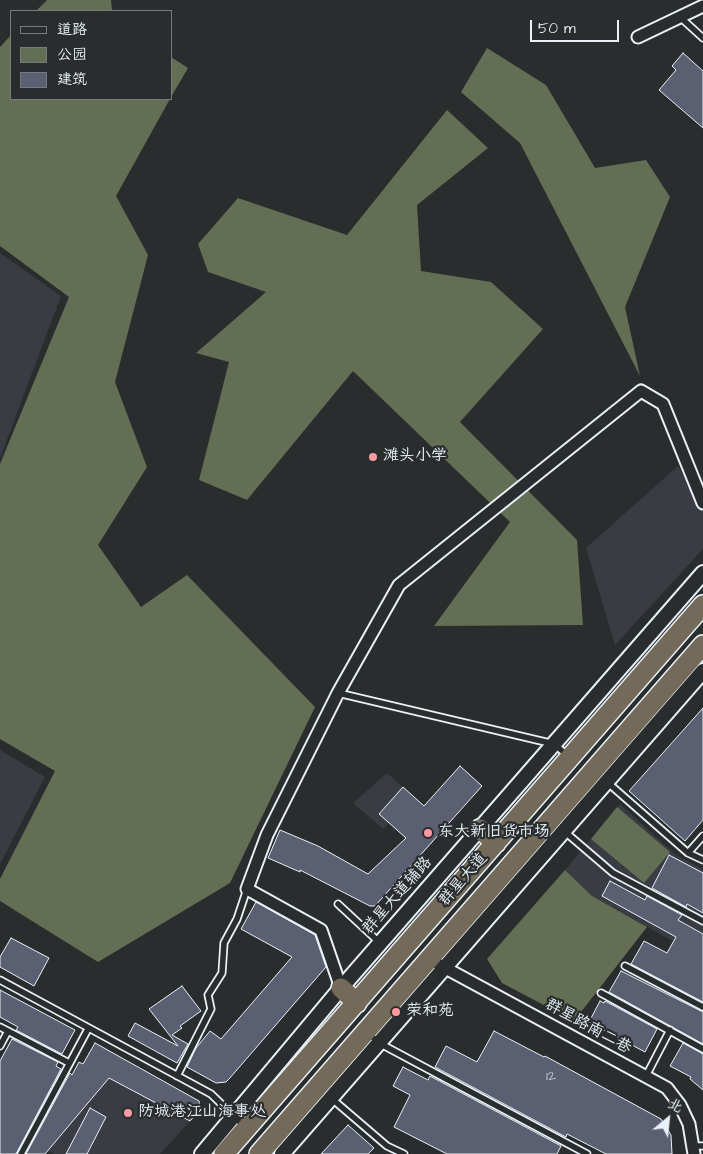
<!DOCTYPE html>
<meta charset="utf-8">
<style>
body{margin:0}
#map{position:relative;width:703px;height:1154px;overflow:hidden;background:#2a2d2e;font-family:"Architects Daughter","LXGW WenKai TC",sans-serif}
canvas{display:block}
.legend{position:absolute;left:10px;top:10px;width:162px;height:90px;box-sizing:border-box;background:#2a2d2e;border:1px solid #767b7f;margin:0;padding:6px 9px;list-style:none;font-size:15px;color:#e8f1f8}
.legend li{display:flex;align-items:center;gap:10px;height:25px}
.legend b{width:25px;border:1px solid #767b7f}
.north{position:absolute;left:643px;top:1094px;width:50px;height:50px;-webkit-text-stroke:4px #2a2d2e;paint-order:stroke;rotate:28deg;font-size:14px;font-weight:700;line-height:20px;text-align:center;color:#e8f1f8}
.north::after{content:'';display:block;margin:auto;width:18px;height:22px;background:#e8f1f8;clip-path:polygon(50% 0,100% 100%,50% 72%,0 100%)}
.scale{position:absolute;left:530px;top:20px;width:89px;height:22px;box-sizing:border-box;border:2px solid #e8f1f8;border-top:0;padding-left:6px;font-size:15px;line-height:18px;white-space:nowrap;color:#e8f1f8;-webkit-text-stroke:4px #2a2d2e;paint-order:stroke}
</style>
<div id="map">
<canvas width="703" height="1154"></canvas>
<ul class="legend">
<li><b style="height:6px;background:#2a2d2e"></b>道路</li>
<li><b style="height:14px;background:#636e54"></b>公园</li>
<li><b style="height:14px;background:#5c5f71"></b>建筑</li>
</ul>
<div class="north">北</div>
<div class="scale">50 m</div>
</div>
<script>
const ctx = document.querySelector('canvas').getContext('2d');
ctx.lineJoin = 'round';
function paint(path, color) { ctx.fillStyle = color; ctx.fill(path, 'evenodd'); }
const toPath = rows => new Path2D(rows.map(r => 'M' + r).join(''));
function stroke(path, color, width, dash) { ctx.strokeStyle = color; ctx.lineWidth = width; ctx.lineCap = dash ? 'butt' : 'round'; ctx.setLineDash(dash || []); ctx.stroke(path); }
function drawText(font, color, halo, rows, align = 'center') {
  ctx.font = font + ' "Architects Daughter","LXGW WenKai TC",sans-serif'; ctx.lineWidth = 4.5; ctx.setLineDash([]); ctx.textBaseline = 'middle'; ctx.strokeStyle = halo; ctx.fillStyle = color; for (const [text, x, y, turn = 0] of rows) {
    ctx.save(); ctx.translate(x, y); ctx.rotate((+turn || 0) * Math.PI / 180); ctx.textAlign = isNaN(turn) ? turn : align; if (halo) ctx.strokeText(text, 0, 0); ctx.fillText(text, 0, 0); ctx.restore();
  }
}
paint(toPath([
 [0,253,61,296,0,458],
 [678,466,703,510,703,549,615,645,586,548],
 [0,750,45,777,0,864],
 [387,773,447,826,423,853,389,823,383,829,353,803],
 [620,804,676,855,703,869,703,958,592,896,565,870],
 [109,1078,190,1121,160,1154,54,1154,48,1151]
]), '#393c42');
paint(toPath([
 [47,0,111,0,112,11,36,11],
 [11,35,11,99,170,99,116,196,148,255,115,382,147,467,98,545,141,607,187,575,315,707,230,883,98,962,0,901,0,879,55,771,0,739,0,464,69,297,0,246,0,47],
 [487,48,546,85,595,168,646,160,670,197,625,307,640,376,520,143,461,92],
 [171,57,188,68,171,97],
 [447,110,488,148,417,205,421,271,491,282,543,329,460,422,577,540,583,625,434,626,510,522,353,371,247,500,199,480,229,362,196,353,266,292,208,272,198,244,238,198,347,235],
 [617,807,670,852,644,883,591,839],
 [565,870,592,896,647,927,574,1021,502,983,487,959]
]), '#636e54');
const building = toPath([
 [683,53,703,71,703,128,659,90,676,70,672,66,683,53],
 [703,708,703,820,685,841,629,791,703,708],
 [460,766,482,786,375,906,370,906,300,870,300,872,268,858,280,830,318,846,368,874,406,838,379,814,403,787,424,806,460,766],
 [669,855,703,873,703,913,687,904,686,907,652,888,669,855],
 [610,881,645,900,647,896,682,915,678,920,703,934,703,1002,631,964,644,941,667,953,676,937,602,896,610,881],
 [256,902,315,935,326,967,229,1079,226,1082,216,1083,187,1067,196,1048,210,1031,221,1039,292,957,241,929,256,902],
 [11,938,49,958,34,986,0,967,0,957,11,938],
 [621,971,703,1012,703,1044,609,992,621,971],
 [182,986,201,1011,180,1026,182,1028,172,1035,188,1044,177,1063,128,1036,135,1023,178,1046,149,1009,182,986],
 [0,990,75,1030,62,1054,16,1030,18,1027,0,1017,0,990],
 [600,1001,604,1003,605,1001,657,1029,645,1052,589,1022,600,1001],
 [494,1031,544,1057,545,1056,661,1119,671,1135,672,1154,606,1154,567,1134,566,1137,435,1067,446,1046,477,1062,494,1031],
 [12,1039,58,1062,56,1066,61,1069,16,1154,0,1154,0,1061,12,1039],
 [95,1043,199,1101,201,1110,190,1121,109,1078,45,1154,26,1154,70,1073,72,1075,79,1062,83,1064,95,1043],
 [683,1043,703,1054,703,1090,690,1079,691,1077,670,1066,683,1043],
 [403,1067,428,1080,430,1076,561,1146,557,1154,447,1154,394,1127,410,1095,393,1086,403,1067],
 [90,1108,106,1117,87,1154,66,1154,90,1108],
 [348,1125,374,1148,368,1154,321,1154,348,1125]
]);
paint(building, '#5c5f71');
stroke(building, '#e8f1f8', 1);
const service = toPath([
 [680,17,703,38],
 [338,693,554,744,567,755],
 [607,782,688,853,703,860],
 [564,831,613,873,703,921],
 [688,853,703,836],
 [338,904,380,943],
 [625,966,703,1007],
 [0,980,211,1094,245,1127],
 [601,993,703,1049],
 [0,1027,69,1063],
 [368,1033,379,1043,587,1154],
 [0,1046,8,1031],
 [177,1076,211,1009,208,995,222,973,224,943,237,919,247,889],
 [646,1076,670,1030],
 [331,1098,387,1146,404,1154],
 [694,1146,703,1146],
 [21,1154,88,1029]
]);
const minor = toPath([
 [638,37,703,6],
 [438,964,667,1088,680,1105,689,1124,694,1154],
 [341,988,321,930,247,889,267,835,338,693,399,585,641,391,663,404,703,503]
]);
const tertiary = toPath([
 [202,1154,341,988,703,573],
 [282,1154,703,671]
]);
const trunk = toPath([
 [480,829,496,843],
 [341,988,357,1003],
 [224,1154,703,605],
 [259,1154,703,645]
]);
stroke(service, '#e8f1f8', 9);
stroke(minor, '#e8f1f8', 15);
stroke(tertiary, '#e8f1f8', 18);
stroke(trunk, '#e8f1f8', 22);
stroke(service, '#2a2d2e', 5.5);
stroke(minor, '#2a2d2e', 11);
stroke(tertiary, '#2a2d2e', 14);
stroke(trunk, '#746a5a', 19);
for (const [x, y, r, color] of [
 [373,457,5,"#ff9aa2"],
 [428,833,5,"#ff9aa2"],
 [396,1012,5,"#ff9aa2"],
 [128,1113,5,"#ff9aa2"]
]) { const dot = new Path2D(); dot.arc(x, y, r, 0, 2 * Math.PI); ctx.fillStyle = color; ctx.fill(dot); stroke(dot, '#2a2d2e', 2); }
drawText('14px', '#c5ccd6', null, [
 ["12",551,1077]
]);
drawText('16px', '#e8f1f8', '#2a2d2e', [
 ["滩头小学",383,457],
 ["东大新旧货市场",438,833],
 ["荣和苑",406,1012],
 ["防城港江山海事处",138,1113]
], 'left');
drawText('16px', '#e8f1f8', '#2a2d2e', [
 ["群星大道",464,880,-49],
 ["群星大道辅路",398,896,-49],
 ["群星路南二巷",588,1027,29]
]);
</script>
